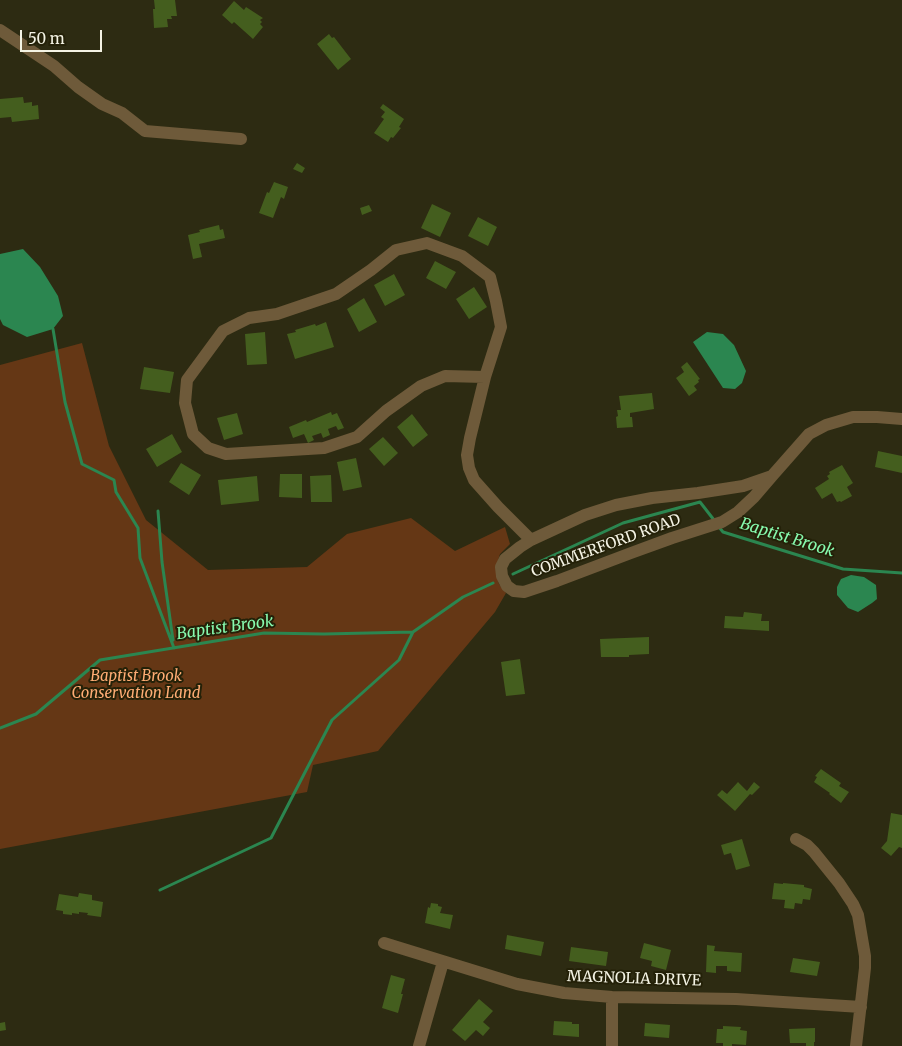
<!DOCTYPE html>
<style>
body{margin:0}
#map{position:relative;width:902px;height:1046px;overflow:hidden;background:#2d2b12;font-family:Merriweather,serif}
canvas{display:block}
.scale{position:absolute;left:20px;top:30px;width:82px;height:22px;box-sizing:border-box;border:2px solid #f4f3e4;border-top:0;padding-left:6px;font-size:15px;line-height:18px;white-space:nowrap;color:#f4f3e4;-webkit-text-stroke:4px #242108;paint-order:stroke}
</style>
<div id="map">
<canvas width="902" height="1046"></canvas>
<div class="scale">50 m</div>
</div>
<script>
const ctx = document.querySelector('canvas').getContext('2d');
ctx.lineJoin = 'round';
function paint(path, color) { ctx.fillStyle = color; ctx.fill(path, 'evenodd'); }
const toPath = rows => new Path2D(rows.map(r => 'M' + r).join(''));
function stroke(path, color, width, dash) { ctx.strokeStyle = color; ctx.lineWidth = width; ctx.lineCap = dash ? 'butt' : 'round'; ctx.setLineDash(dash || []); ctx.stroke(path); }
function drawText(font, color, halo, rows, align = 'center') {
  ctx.font = font + ' Merriweather,serif'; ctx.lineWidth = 4; ctx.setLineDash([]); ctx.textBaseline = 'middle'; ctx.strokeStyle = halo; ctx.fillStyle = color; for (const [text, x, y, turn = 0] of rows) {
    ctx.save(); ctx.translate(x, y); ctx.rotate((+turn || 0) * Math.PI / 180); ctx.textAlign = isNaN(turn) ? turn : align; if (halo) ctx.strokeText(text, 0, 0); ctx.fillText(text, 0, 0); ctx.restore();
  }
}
paint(toPath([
 [82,343,109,446,146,520,208,570,307,567,347,534,411,518,455,551,505,527,510,544,500,554,496,567,497,577,499,584,506,593,495,612,378,751,313,765,307,792,0,849,0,365]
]), '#653715');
paint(toPath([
 [23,249,40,267,58,296,63,316,53,329,27,337,3,325,0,319,0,254],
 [707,332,723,334,734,345,746,371,742,383,735,389,723,388,693,342],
 [851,575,864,577,876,585,877,599,872,603,858,612,848,608,837,595,837,587,841,579]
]), '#2b8650');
stroke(toPath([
 [53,329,65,402,82,464,114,480,116,492,138,528,140,558,174,648],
 [158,511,162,562,173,640],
 [719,527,723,532,843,569,902,573],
 [513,574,623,523,700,502,714,520],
 [0,728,36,714,100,660,264,633,324,634,413,632,463,597,493,583],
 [160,890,271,838,332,720,399,660,413,632]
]), '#2b8650', 3);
paint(toPath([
 [154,0,175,0,177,16,171,16,172,19,167,19,168,27,154,28,153,9,155,9],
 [234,1,244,10,246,7,263,18,260,20,262,22,260,24,263,27,253,39,234,22,232,24,222,15],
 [329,34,332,38,334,37,351,59,338,70,317,44],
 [23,97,24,103,32,102,32,106,38,105,39,119,12,122,11,117,0,118,0,99],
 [383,104,404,119,399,127,401,128,393,138,391,137,388,142,374,133,384,119,381,117,385,112,380,108],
 [297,163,305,168,302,173,293,169],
 [274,182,288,187,284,199,281,197,273,218,259,213,267,192,269,193],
 [432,204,451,213,440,237,421,228],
 [369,205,372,211,362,215,360,208],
 [478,217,497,227,488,246,468,236],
 [219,225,220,230,223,229,225,238,199,244,202,257,193,259,188,235,200,232,199,230],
 [435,261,456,272,446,289,426,278],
 [394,274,405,295,385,306,374,285],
 [474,287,487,307,469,319,456,299],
 [364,298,377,322,359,332,347,309],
 [326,322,334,347,295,359,287,334,296,332,295,330,315,324,316,326],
 [265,332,267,364,247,365,245,334],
 [687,362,700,379,698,380,699,382,694,386,697,390,689,396,676,378,684,372,681,367],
 [144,367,174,372,170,393,140,389],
 [652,393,654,409,630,413,630,417,632,417,633,427,617,428,616,417,618,416,617,410,621,410,619,396],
 [331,412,332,415,337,413,344,428,338,430,336,426,328,429,330,435,323,438,321,433,312,436,314,440,308,443,304,434,293,438,289,427,306,420,307,422],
 [237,413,243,434,224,440,217,418],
 [412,414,428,435,413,447,397,427],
 [172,434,182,452,157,467,146,449],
 [383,437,398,453,384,466,369,449],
 [878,451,902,456,902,473,875,467],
 [356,458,362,487,343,491,337,462],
 [181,463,201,475,189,495,169,482],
 [842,465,853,483,847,487,852,496,841,502,840,501,837,502,832,493,822,499,815,488,829,479,827,476,830,474,829,472],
 [280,474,302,474,302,498,279,497],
 [331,475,332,502,311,502,310,476],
 [257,476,259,501,221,505,218,480],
 [744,612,762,614,761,621,769,621,769,631,724,628,725,616,743,617],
 [649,637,649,654,629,655,629,657,601,657,600,639],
 [520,659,525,694,506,696,501,662],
 [821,769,841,783,839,786,849,792,841,803,829,794,830,793,814,782,817,777,815,776],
 [738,782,747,791,754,782,760,787,752,795,750,794,735,811,717,795,722,790,727,794],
 [891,813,902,815,902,848,899,847,891,856,881,848,887,841],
 [742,839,750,866,736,870,731,853,724,855,721,845],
 [774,883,783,884,783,883,804,885,804,887,812,889,810,900,803,899,802,904,795,903,794,909,784,908,785,900,772,899],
 [79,893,92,895,92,900,103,902,101,917,87,915,88,913,79,912,79,914,72,913,72,915,63,914,63,911,56,910,59,894,78,897],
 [431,903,438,904,438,906,442,907,440,913,453,915,450,929,425,923,428,907,430,908],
 [507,935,544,942,541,956,505,949],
 [644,943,671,950,666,970,651,966,652,961,640,958],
 [707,945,715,946,714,951,742,953,741,972,727,971,727,966,716,966,716,973,706,972],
 [571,947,608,952,606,966,569,961],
 [793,958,820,962,817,976,790,972],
 [391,975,405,979,401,994,403,994,398,1013,382,1008],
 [479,999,493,1011,483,1022,490,1028,483,1036,476,1030,465,1041,452,1030],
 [554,1021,572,1022,572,1024,579,1024,579,1037,553,1035],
 [5,1022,6,1030,0,1031,0,1023],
 [645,1023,670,1025,669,1038,644,1036],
 [723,1026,741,1027,740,1030,747,1031,746,1045,732,1044,732,1046,723,1046,723,1043,716,1043,717,1029,723,1029],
 [815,1028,815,1042,814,1042,814,1046,806,1046,806,1043,790,1043,789,1029]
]), '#445e1e');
stroke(toPath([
 [0,30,54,66,78,87,102,104,122,113,145,131,241,139],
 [485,377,445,376,421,386,386,411,357,437,324,448,226,454,208,448,193,434,185,403,187,380,223,331,249,318,277,314,336,294,371,270,396,250,427,243,462,256,490,277,496,301,501,327,485,377,470,438,467,455,469,468,474,480,498,507,531,540],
 [772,476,743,486,698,493,652,498,616,505,585,515,531,540,520,547,505,559,501,567,502,576,507,586,514,591,524,592,557,581,631,553,672,538,722,522,738,512,754,497,772,476,809,434,826,425,853,417,877,417,902,419],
 [796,839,807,845,814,852,839,883,853,904,858,915,865,956,865,968,856,1046],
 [384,943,517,984,564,993,612,997,736,999,861,1007],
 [419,1046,443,962],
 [612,1046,612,997]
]), '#6e5a3a', 12);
drawText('15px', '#f4f3e4', '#242108', [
 ["COMMERFORD ROAD",606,546,-20],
 ["MAGNOLIA DRIVE",634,979,2]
]);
drawText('italic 15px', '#feac74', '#242108', [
 ["Baptist Brook",136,677],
 ["Conservation Land",136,694]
]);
drawText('italic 16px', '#87faae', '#242108', [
 ["Baptist Brook",787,538,17],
 ["Baptist Brook",225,628,-8]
]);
</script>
